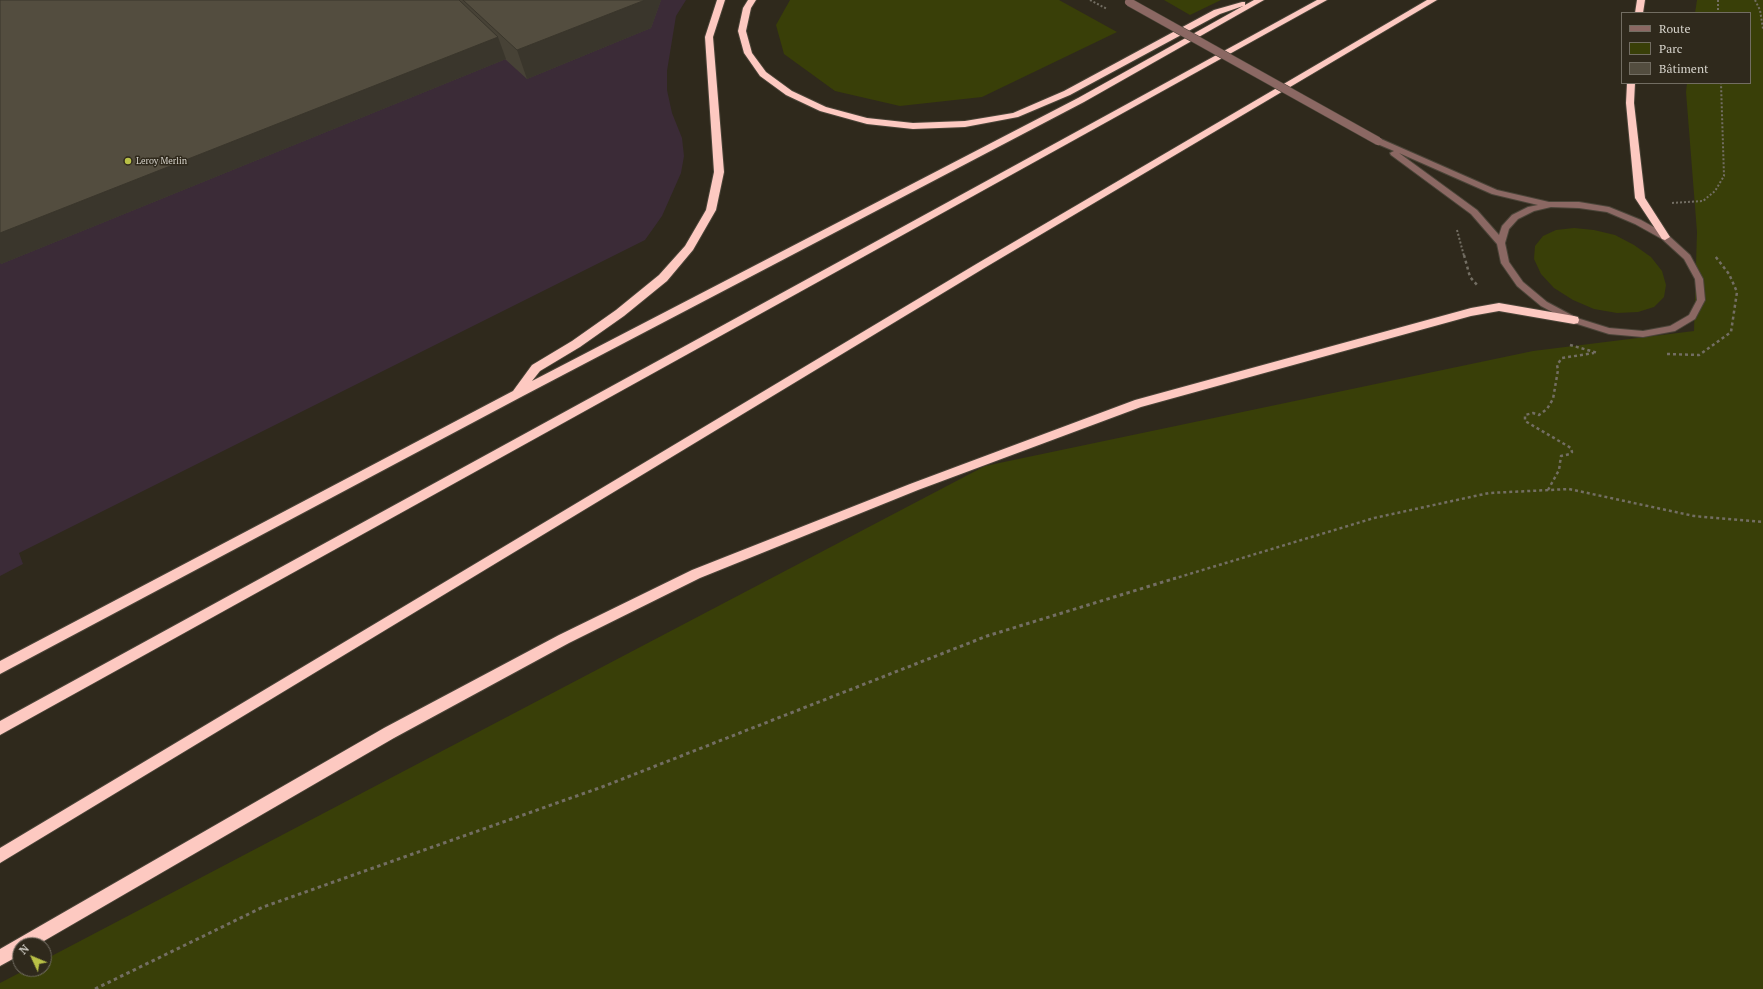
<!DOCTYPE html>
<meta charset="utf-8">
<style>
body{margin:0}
#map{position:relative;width:1763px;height:989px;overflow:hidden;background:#2f291c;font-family:"PT Serif",serif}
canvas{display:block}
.legend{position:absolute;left:1621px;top:12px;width:130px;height:72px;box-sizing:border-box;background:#2f291c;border:1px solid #726d62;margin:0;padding:5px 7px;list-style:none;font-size:12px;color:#d6d3cb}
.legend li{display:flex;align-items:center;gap:8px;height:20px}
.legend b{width:20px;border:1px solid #726d62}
.north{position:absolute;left:12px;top:937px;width:40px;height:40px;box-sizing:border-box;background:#2f291c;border:1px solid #726d62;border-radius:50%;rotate:314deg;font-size:11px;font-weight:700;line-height:16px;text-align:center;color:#d6d3cb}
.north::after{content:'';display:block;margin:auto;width:14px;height:18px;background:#b9c046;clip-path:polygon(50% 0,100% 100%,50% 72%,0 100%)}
</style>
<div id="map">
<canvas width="1763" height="989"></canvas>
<ul class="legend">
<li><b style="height:5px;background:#8b6863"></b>Route</li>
<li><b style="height:11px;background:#393f08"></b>Parc</li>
<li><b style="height:11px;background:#534d3f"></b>Bâtiment</li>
</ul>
<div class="north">N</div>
</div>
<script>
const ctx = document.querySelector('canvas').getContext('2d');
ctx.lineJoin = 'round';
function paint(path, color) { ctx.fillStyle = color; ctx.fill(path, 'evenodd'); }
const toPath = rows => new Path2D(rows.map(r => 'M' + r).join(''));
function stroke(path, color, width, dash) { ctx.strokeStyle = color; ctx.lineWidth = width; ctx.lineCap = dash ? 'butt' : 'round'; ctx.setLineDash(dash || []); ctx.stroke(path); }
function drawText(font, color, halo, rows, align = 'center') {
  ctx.font = font + ' "PT Serif",serif'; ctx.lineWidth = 3; ctx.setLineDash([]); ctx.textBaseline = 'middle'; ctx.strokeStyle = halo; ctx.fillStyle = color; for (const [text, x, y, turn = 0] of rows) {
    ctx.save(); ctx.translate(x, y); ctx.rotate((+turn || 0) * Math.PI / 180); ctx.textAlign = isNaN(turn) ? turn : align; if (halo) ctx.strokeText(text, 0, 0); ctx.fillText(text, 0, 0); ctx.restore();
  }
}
paint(toPath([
 [0,0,686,0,676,16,667,71,667,90,672,113,682,138,684,156,681,173,662,216,645,240,19,553,23,564,0,576]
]), '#3b2b37');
paint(toPath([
 [790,0,1059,0,1117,32,982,97,900,106,835,91,784,54,776,25],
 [1164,0,1221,0,1190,15],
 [1697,0,1763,0,1763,989,0,989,0,983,27,969,44,969,44,960,985,466,1533,351,1694,331,1697,232,1686,92,1687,83,1750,83,1750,13,1695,13],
 [1574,228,1594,230,1615,235,1634,245,1651,257,1662,271,1666,285,1664,297,1654,307,1638,312,1617,313,1594,309,1573,300,1554,288,1541,274,1534,259,1535,246,1543,236,1556,230]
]), '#393f08');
const minor = toPath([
 [1375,139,1381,139,1497,190,1549,202,1579,202,1609,207,1641,220,1668,235,1690,255,1703,279,1705,300,1695,319,1675,331,1643,337,1609,334,1571,322,1541,306,1517,286,1501,263,1497,244,1471,214,1391,155,1390,153,1394,151,1375,143,1375,139],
 [1399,153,1492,194,1538,205,1528,207,1512,215,1502,226,1499,235,1477,210,1399,153],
 [1551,207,1579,208,1607,212,1635,224,1662,239,1684,259,1695,279,1697,300,1689,315,1670,326,1643,331,1609,328,1577,318,1547,302,1523,282,1509,262,1505,243,1509,229,1518,219,1534,211,1551,207]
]);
const highway = toPath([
 [717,0,725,0,713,37,724,172,716,210,693,250,667,281,624,316,580,347,540,371,532,381,1078,98,1243,6,1220,14,1070,95,1018,117,965,127,913,129,867,124,820,111,786,95,760,76,744,53,738,31,743,8,748,0,756,0,751,8,746,31,752,53,766,72,792,91,826,107,867,118,913,123,965,121,1013,113,1064,91,1214,10,1242,2,1245,2,1245,5,1254,0,1264,0,1084,102,521,397,0,674,0,661,513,391,532,365,572,341,616,310,659,275,685,246,706,210,714,172,705,37,717,0],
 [1317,0,1327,0,0,735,0,721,1317,0],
 [1427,0,1437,0,986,267,0,863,0,848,978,263,1427,0],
 [1637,0,1645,0,1643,13,1635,13,1637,0],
 [1627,83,1635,83,1634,103,1645,198,1670,237,1665,240,1662,239,1635,198,1626,103,1627,83],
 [1499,303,1574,316,1578,317,1579,320,1578,323,1574,324,1499,311,1471,316,1141,407,918,490,700,578,569,643,394,738,37,945,20,945,20,955,0,966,0,949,384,728,559,635,692,570,910,484,1135,400,1471,308,1499,303]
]);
stroke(minor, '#4a4438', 2);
stroke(highway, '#4a4438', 2);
stroke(toPath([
 [1090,0,1107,9],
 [1718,0,1718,13],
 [1755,0,1760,10,1763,29],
 [1672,203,1703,201,1715,191,1724,176,1721,83],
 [1457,230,1464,256]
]), '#736e63', 2, [2, 2]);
stroke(toPath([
 [1464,255,1470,277,1478,286],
 [1570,345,1598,353],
 [1667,354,1699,355,1731,332,1737,292,1729,274,1715,256],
 [1548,490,1559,470,1561,456,1570,454,1572,452,1571,448,1525,421,1525,415,1533,413,1539,415,1547,409,1553,399,1558,370,1557,365,1562,358,1594,353],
 [1173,579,1374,518,1489,493,1569,489,1694,516,1763,522]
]), '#736e63', 2.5, [3, 3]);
stroke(toPath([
 [95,989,263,907,602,787,987,636,1176,578]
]), '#736e63', 3, [3.5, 3.5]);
paint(minor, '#8b6863');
paint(highway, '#fdc9c1');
const minorBridge = toPath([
 [1129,2,1378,141]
]);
stroke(minorBridge, '#4a4438', 9, []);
stroke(minorBridge, '#8b6863', 8);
paint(toPath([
 [0,0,661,0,651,28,527,79,505,59,506,59,1,264]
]), '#474236');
paint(toPath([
 [645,0,661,0,651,28,527,79,517,50],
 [498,37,506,59,1,264,0,263,0,233]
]), '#3a362c');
const building = toPath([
 [0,0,459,0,498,37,0,233,0,0],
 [463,0,645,0,517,50,463,0]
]);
paint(building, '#534d3f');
stroke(building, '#3a362c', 1);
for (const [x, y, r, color] of [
 [128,161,4,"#b9c046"]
]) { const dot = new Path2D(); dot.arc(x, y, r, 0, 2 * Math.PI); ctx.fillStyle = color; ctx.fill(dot); stroke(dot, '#2f291c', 1.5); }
drawText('9px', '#d6d3cb', '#2f291c', [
 ["Leroy Merlin",136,161]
], 'left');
</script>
